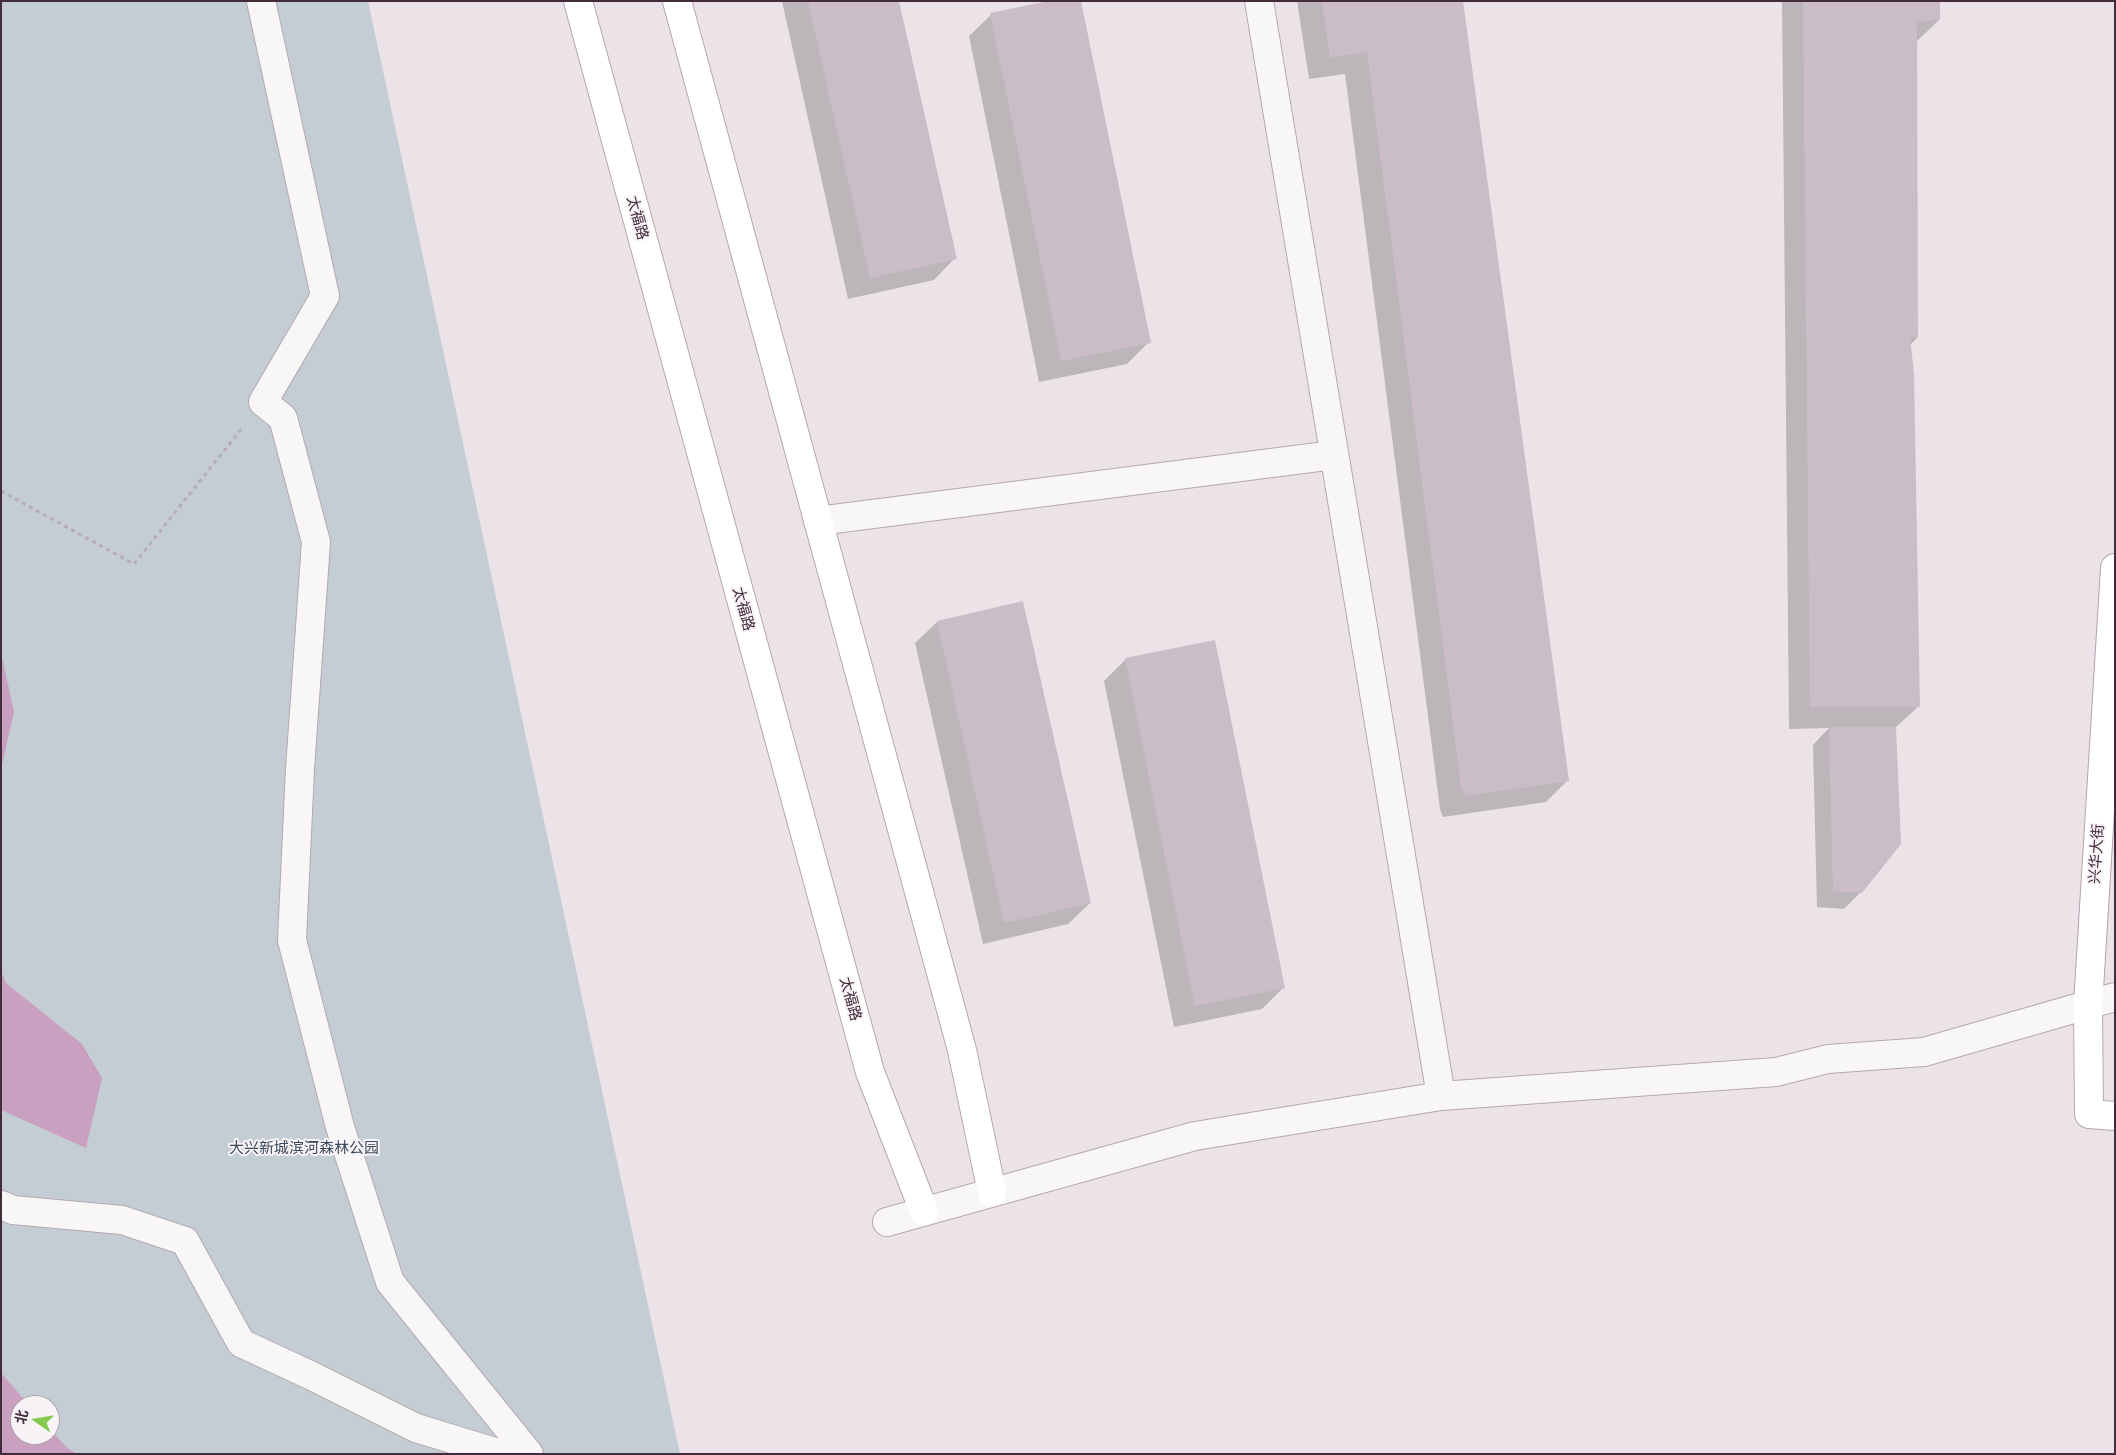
<!DOCTYPE html>
<meta charset="utf-8">
<style>
body{margin:0}
#map{position:relative;width:2116px;height:1455px;overflow:hidden;background:#ebe3e8;font-family:"PT Sans","Noto Sans SC",sans-serif}
canvas{display:block}
.frame{position:absolute;inset:0;border:2px solid #422b3a;pointer-events:none}
.north{position:absolute;left:10px;top:1395px;width:50px;height:50px;box-sizing:border-box;background:#f8f3f6;border:1px solid #afa3ab;border-radius:50%;rotate:283deg;font-size:14px;font-weight:700;line-height:20px;text-align:center;color:#422b3a}
.north::after{content:'';display:block;margin:auto;width:18px;height:22px;background:#83ca4e;clip-path:polygon(50% 0,100% 100%,50% 72%,0 100%)}
</style>
<div id="map">
<canvas width="2116" height="1455"></canvas>
<div class="frame"></div>
<div class="north">北</div>
</div>
<script>
const ctx = document.querySelector('canvas').getContext('2d');
ctx.lineJoin = 'round';
function paint(path, color) { ctx.fillStyle = color; ctx.fill(path, 'evenodd'); }
const toPath = rows => new Path2D(rows.map(r => 'M' + r).join(''));
function stroke(path, color, width, dash) { ctx.strokeStyle = color; ctx.lineWidth = width; ctx.lineCap = dash ? 'butt' : 'round'; ctx.setLineDash(dash || []); ctx.stroke(path); }
function drawText(font, color, halo, rows, align = 'center') {
  ctx.font = font + ' "PT Sans","Noto Sans SC",sans-serif'; ctx.lineWidth = 4; ctx.setLineDash([]); ctx.textBaseline = 'middle'; ctx.strokeStyle = halo; ctx.fillStyle = color; for (const [text, x, y, turn = 0] of rows) {
    ctx.save(); ctx.translate(x, y); ctx.rotate((+turn || 0) * Math.PI / 180); ctx.textAlign = isNaN(turn) ? turn : align; if (halo) ctx.strokeText(text, 0, 0); ctx.fillText(text, 0, 0); ctx.restore();
  }
}
paint(toPath([
 [1,1,368,1,680,1454,1,1454],
 [20,1405,50,1405,50,1435,20,1435]
]), '#c4cdd4');
paint(toPath([
 [1,652,14,712,1,769],
 [1,971,6,983,82,1044,102,1078,86,1148,1,1110],
 [1,1373,29,1405,20,1405,20,1435,50,1435,50,1429,66,1447,77,1454,1,1454]
]), '#c9a0bf');
paint(toPath([
 [782,1,898,1,955,258,934,280,848,299],
 [1297,1,1461,1,1568,780,1546,802,1443,817,1440,809,1345,74,1309,79],
 [1782,1,1939,1,1939,20,1916,42,1917,338,1910,345,1919,706,1895,728,1861,892,1844,909,1817,907,1813,745,1829,728,1789,729],
 [991,15,1149,342,1127,364,1039,382,969,36],
 [937,622,1090,903,1068,924,983,944,915,643],
 [1126,659,1284,987,1262,1009,1174,1027,1104,681]
]), '#0003');
paint(toPath([
 [808,1,899,1,957,259,870,278],
 [1049,1,1081,1,1151,343,1061,361,990,13],
 [1322,1,1463,1,1569,781,1465,796,1461,786,1367,52,1330,58],
 [1803,1,1940,1,1940,20,1917,21,1918,338,1910,336,1914,374,1920,707,1810,707],
 [1023,601,1091,903,1004,923,937,621],
 [1215,640,1285,988,1195,1006,1125,658],
 [1829,727,1896,727,1901,844,1862,893,1833,891]
]), '#cabdc6');
const minor = toPath([
 [261,1,325,296,263,402,283,418,316,542,300,769,292,940,340,1127,390,1282,529,1454],
 [1,1205,13,1210,122,1220,185,1241,241,1343,312,1376,416,1428,501,1454],
 [887,1222,1195,1136,1441,1096,1776,1072,1828,1059,1924,1052,2115,997]
]);
const tertiary = toPath([
 [1259,1,1441,1096],
 [818,521,1334,455]
]);
const secondary = toPath([
 [578,1,870,1072,924,1211],
 [677,1,962,1050,992,1192],
 [2088,1005,2089,1114,2115,1116]
]);
const primary = toPath([
 [2088,1005,2115,568]
]);
stroke(minor, '#b5a8b0', 30);
stroke(tertiary, '#b5a8b0', 30);
stroke(secondary, '#b5a8b0', 30);
stroke(primary, '#b6a3b0', 30);
stroke(toPath([
 [1,491,134,564,243,427]
]), '#b7adb4', 3, [4, 4]);
stroke(minor, '#f9f6f8', 28);
stroke(tertiary, '#f9f6f8', 28);
stroke(secondary, '#fff', 28);
stroke(primary, '#fff', 28);
drawText('15px', '#422b3a', '#f8f3f6', [
 ["太福路",637,218,75],
 ["太福路",743,609,75],
 ["兴华大街",2097,854,-86],
 ["太福路",850,999,75]
]);
drawText('15px', '#394a5d', '#f8f3f6', [
 ["大兴新城滨河森林公园",304,1149]
]);
</script>
